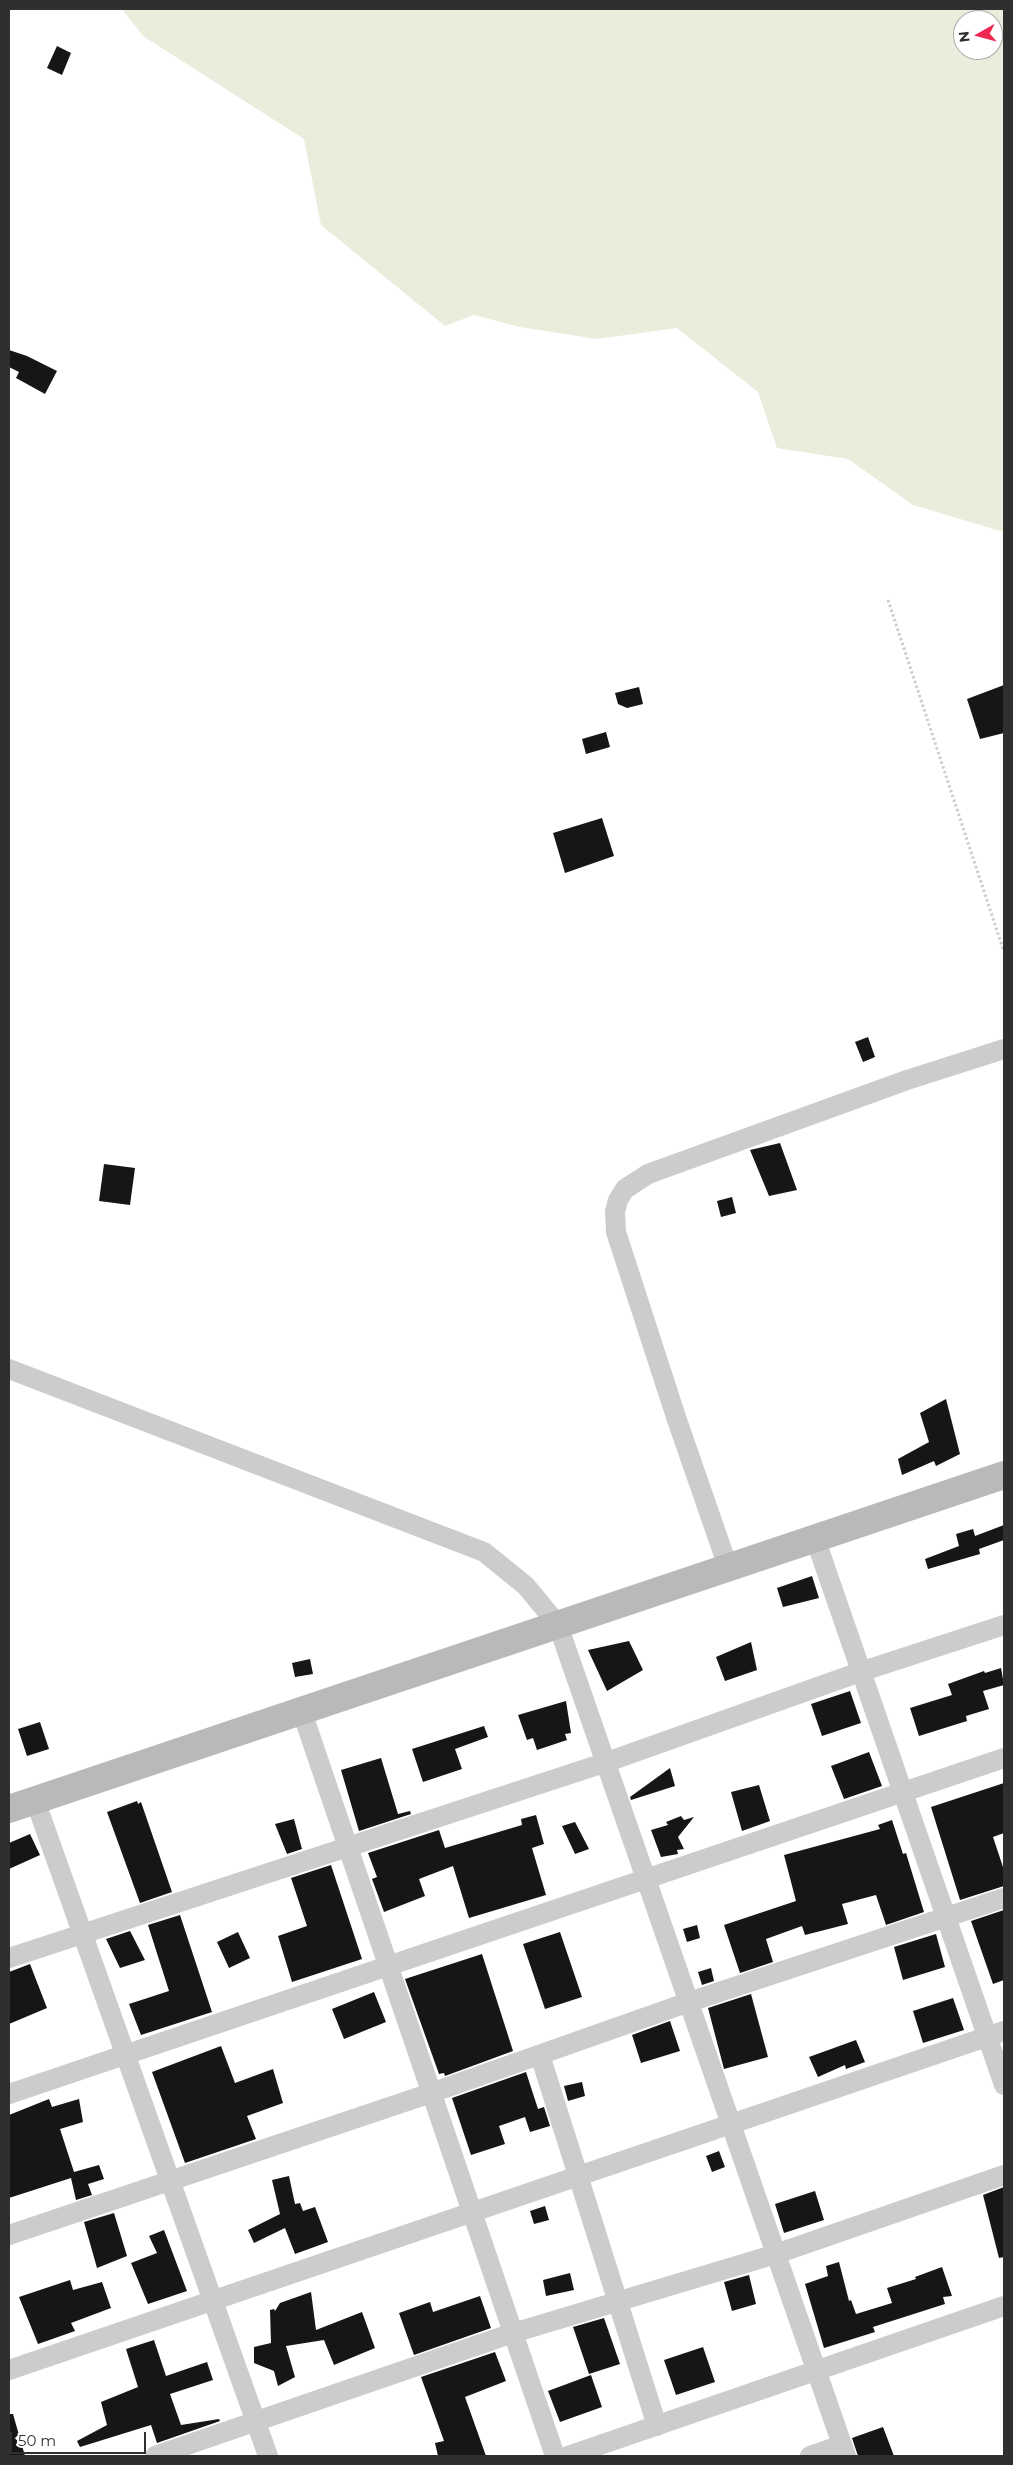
<!DOCTYPE html>
<style>
body{margin:0}
#map{position:relative;width:1013px;height:2465px;overflow:hidden;background:#fff;font-family:Montserrat,sans-serif}
canvas{display:block}
.frame{position:absolute;inset:0;border:10px solid #2f2f2f;pointer-events:none}
.north{position:absolute;left:953px;top:10px;width:50px;height:50px;box-sizing:border-box;background:#fff;border:1px solid #acacac;border-radius:50%;rotate:263deg;font-size:14px;font-weight:700;line-height:20px;text-align:center;color:#2f2f2f}
.north::after{content:'';display:block;margin:auto;width:18px;height:22px;background:#f02751;clip-path:polygon(50% 0,100% 100%,50% 72%,0 100%)}
.scale{position:absolute;left:10px;top:2432px;width:136px;height:22px;box-sizing:border-box;border:2px solid #2f2f2f;border-top:0;padding-left:6px;font-size:15px;line-height:18px;white-space:nowrap;color:#2f2f2f;-webkit-text-stroke:4px #fff;paint-order:stroke}
</style>
<div id="map">
<canvas width="1013" height="2465"></canvas>
<div class="frame"></div>
<div class="north">N</div>
<div class="scale">50 m</div>
</div>
<script>
const ctx = document.querySelector('canvas').getContext('2d');
ctx.lineJoin = 'round';
function paint(path, color) { ctx.fillStyle = color; ctx.fill(path, 'evenodd'); }
const toPath = rows => new Path2D(rows.map(r => 'M' + r).join(''));
function stroke(path, color, width, dash) { ctx.strokeStyle = color; ctx.lineWidth = width; ctx.lineCap = dash ? 'butt' : 'round'; ctx.setLineDash(dash || []); ctx.stroke(path); }
paint(toPath([
 [122,9,1004,9,1004,532,913,505,848,459,777,448,758,392,677,328,597,339,520,327,474,315,445,326,321,225,304,139,143,36],
 [963,20,993,20,993,50,963,50]
]), '#e8eddc');
paint(toPath([
 [57,46,71,53,62,75,47,68],
 [9,350,27,356,57,371,45,394,16,378,19,372,9,367],
 [1004,685,1004,733,980,739,967,699],
 [639,687,643,704,627,708,618,704,615,693],
 [606,732,610,747,586,754,582,739],
 [602,818,614,856,565,873,553,833],
 [868,1037,875,1057,863,1062,855,1042],
 [780,1143,797,1190,769,1196,750,1150],
 [104,1164,135,1168,130,1205,99,1201],
 [732,1197,736,1213,721,1217,717,1201],
 [946,1399,960,1454,936,1466,934,1461,902,1475,898,1459,929,1442,920,1413],
 [1004,1525,1004,1540,979,1549,980,1554,928,1569,925,1559,959,1546,956,1534,973,1529,975,1536],
 [812,1576,819,1598,783,1607,777,1588],
 [629,1641,643,1670,607,1691,588,1650],
 [751,1642,757,1670,725,1681,716,1657],
 [310,1659,313,1674,295,1677,292,1663],
 [1001,1668,1004,1685,983,1691,989,1709,966,1716,967,1721,919,1736,910,1708,952,1695,948,1684,984,1671,985,1673],
 [850,1691,861,1723,822,1736,811,1704],
 [566,1701,571,1733,565,1734,567,1740,537,1750,533,1738,527,1740,518,1715],
 [40,1722,49,1749,27,1756,18,1729],
 [484,1726,488,1737,455,1749,462,1769,423,1782,412,1749],
 [869,1752,882,1786,844,1799,831,1766],
 [381,1758,398,1814,410,1811,411,1814,359,1831,341,1770],
 [670,1768,675,1786,631,1800,630,1797],
 [1004,1783,1004,1833,993,1837,1004,1870,1004,1886,960,1900,931,1807],
 [759,1785,770,1821,742,1831,731,1792],
 [137,1801,138,1804,141,1802,172,1892,140,1903,107,1812],
 [536,1815,544,1844,532,1848,546,1895,469,1918,453,1866,419,1879,425,1896,384,1912,372,1879,377,1877,368,1853,439,1830,445,1848,522,1825,521,1819],
 [681,1816,684,1820,694,1817,678,1837,684,1849,677,1850,678,1854,661,1857,651,1830,668,1825,666,1822],
 [294,1819,302,1849,287,1854,275,1824],
 [892,1820,903,1854,906,1853,924,1912,886,1925,876,1895,842,1904,848,1924,805,1935,802,1926,766,1939,773,1962,740,1973,724,1925,796,1901,784,1855,880,1829,878,1825],
 [575,1822,589,1849,575,1854,562,1826],
 [30,1834,40,1855,9,1869,9,1843],
 [331,1865,362,1959,292,1982,278,1936,307,1926,291,1878],
 [1004,1910,1004,1980,993,1984,971,1921],
 [180,1915,212,2012,141,2035,129,2004,169,1991,148,1925],
 [697,1925,700,1938,687,1942,683,1929],
 [130,1931,145,1960,120,1968,106,1939],
 [238,1932,250,1958,229,1968,217,1942],
 [560,1932,582,1997,545,2009,523,1944],
 [936,1934,945,1967,903,1980,894,1947],
 [482,1954,513,2051,445,2076,444,2073,439,2074,405,1979],
 [30,1964,47,2008,9,2024,9,1972],
 [711,1968,714,1981,702,1985,698,1972],
 [374,1992,386,2022,344,2039,332,2009],
 [751,1994,768,2057,724,2069,708,2008],
 [953,1998,964,2030,923,2043,913,2011],
 [670,2021,680,2051,641,2063,632,2035],
 [856,2040,865,2062,846,2069,845,2065,818,2077,809,2057],
 [221,2046,235,2083,273,2069,283,2103,247,2116,256,2139,185,2163,152,2072],
 [526,2072,538,2109,544,2107,550,2126,530,2132,525,2117,499,2126,505,2144,471,2155,452,2098],
 [582,2082,585,2096,568,2101,564,2086],
 [49,2099,52,2107,79,2099,83,2122,60,2129,74,2172,99,2165,104,2179,88,2184,92,2195,76,2200,71,2178,9,2198,9,2115],
 [719,2151,725,2167,712,2172,706,2156],
 [289,2176,295,2204,300,2203,303,2211,315,2207,328,2242,295,2254,285,2228,254,2243,248,2230,280,2214,272,2180],
 [1004,2187,1004,2257,999,2258,983,2195],
 [815,2191,824,2220,784,2233,775,2204],
 [545,2206,549,2220,534,2224,530,2211],
 [114,2213,127,2256,97,2268,84,2222],
 [164,2230,187,2291,148,2304,131,2263,157,2253,149,2236],
 [839,2262,849,2301,851,2300,856,2314,892,2303,887,2288,916,2279,915,2277,942,2267,952,2296,943,2297,945,2304,873,2327,875,2332,824,2348,805,2284,828,2276,826,2266],
 [570,2273,574,2290,546,2296,543,2280],
 [749,2275,756,2304,732,2311,724,2282],
 [70,2280,73,2290,102,2282,111,2308,71,2323,75,2331,38,2344,19,2297],
 [311,2292,316,2330,362,2312,375,2348,334,2365,324,2340,286,2346,295,2377,278,2386,274,2371,254,2363,254,2347,271,2343,270,2310,274,2309,275,2311,280,2303],
 [480,2296,491,2328,414,2355,399,2313,430,2302,433,2312],
 [604,2318,620,2364,589,2374,573,2327],
 [154,2340,166,2376,207,2362,213,2380,170,2394,181,2425,219,2419,220,2421,157,2443,151,2425,80,2447,77,2441,107,2425,101,2402,138,2387,126,2349],
 [703,2347,715,2382,676,2395,664,2360],
 [495,2352,506,2381,465,2397,486,2456,438,2456,435,2443,444,2441,421,2377],
 [591,2375,602,2407,560,2422,548,2391],
 [9,2414,13,2414,25,2456,9,2456],
 [883,2427,894,2456,858,2456,852,2438]
]), '#161616');
stroke(toPath([
 [888,600,1004,952]
]), '#ccc', 3, [2.5, 2.5]);
stroke(toPath([
 [9,1369,484,1552,526,1586,558,1625,846,2456],
 [815,1538,1004,2085],
 [728,1567,677,1420,616,1232,615,1212,618,1200,625,1189,648,1174,907,1080,1004,1049],
 [302,1712,555,2456],
 [35,1800,268,2456],
 [9,1958,607,1762,860,1672,1004,1625],
 [540,2055,657,2426],
 [9,2094,1004,1758],
 [9,2235,431,2093,689,2002,1004,1898],
 [9,2370,1004,2031],
 [155,2456,513,2333,776,2254,1004,2175],
 [568,2456,1004,2306],
 [810,2456,842,2445]
]), '#ccc', 20);
stroke(toPath([
 [9,1809,1004,1475]
]), '#b9b9b9', 28);
</script>
